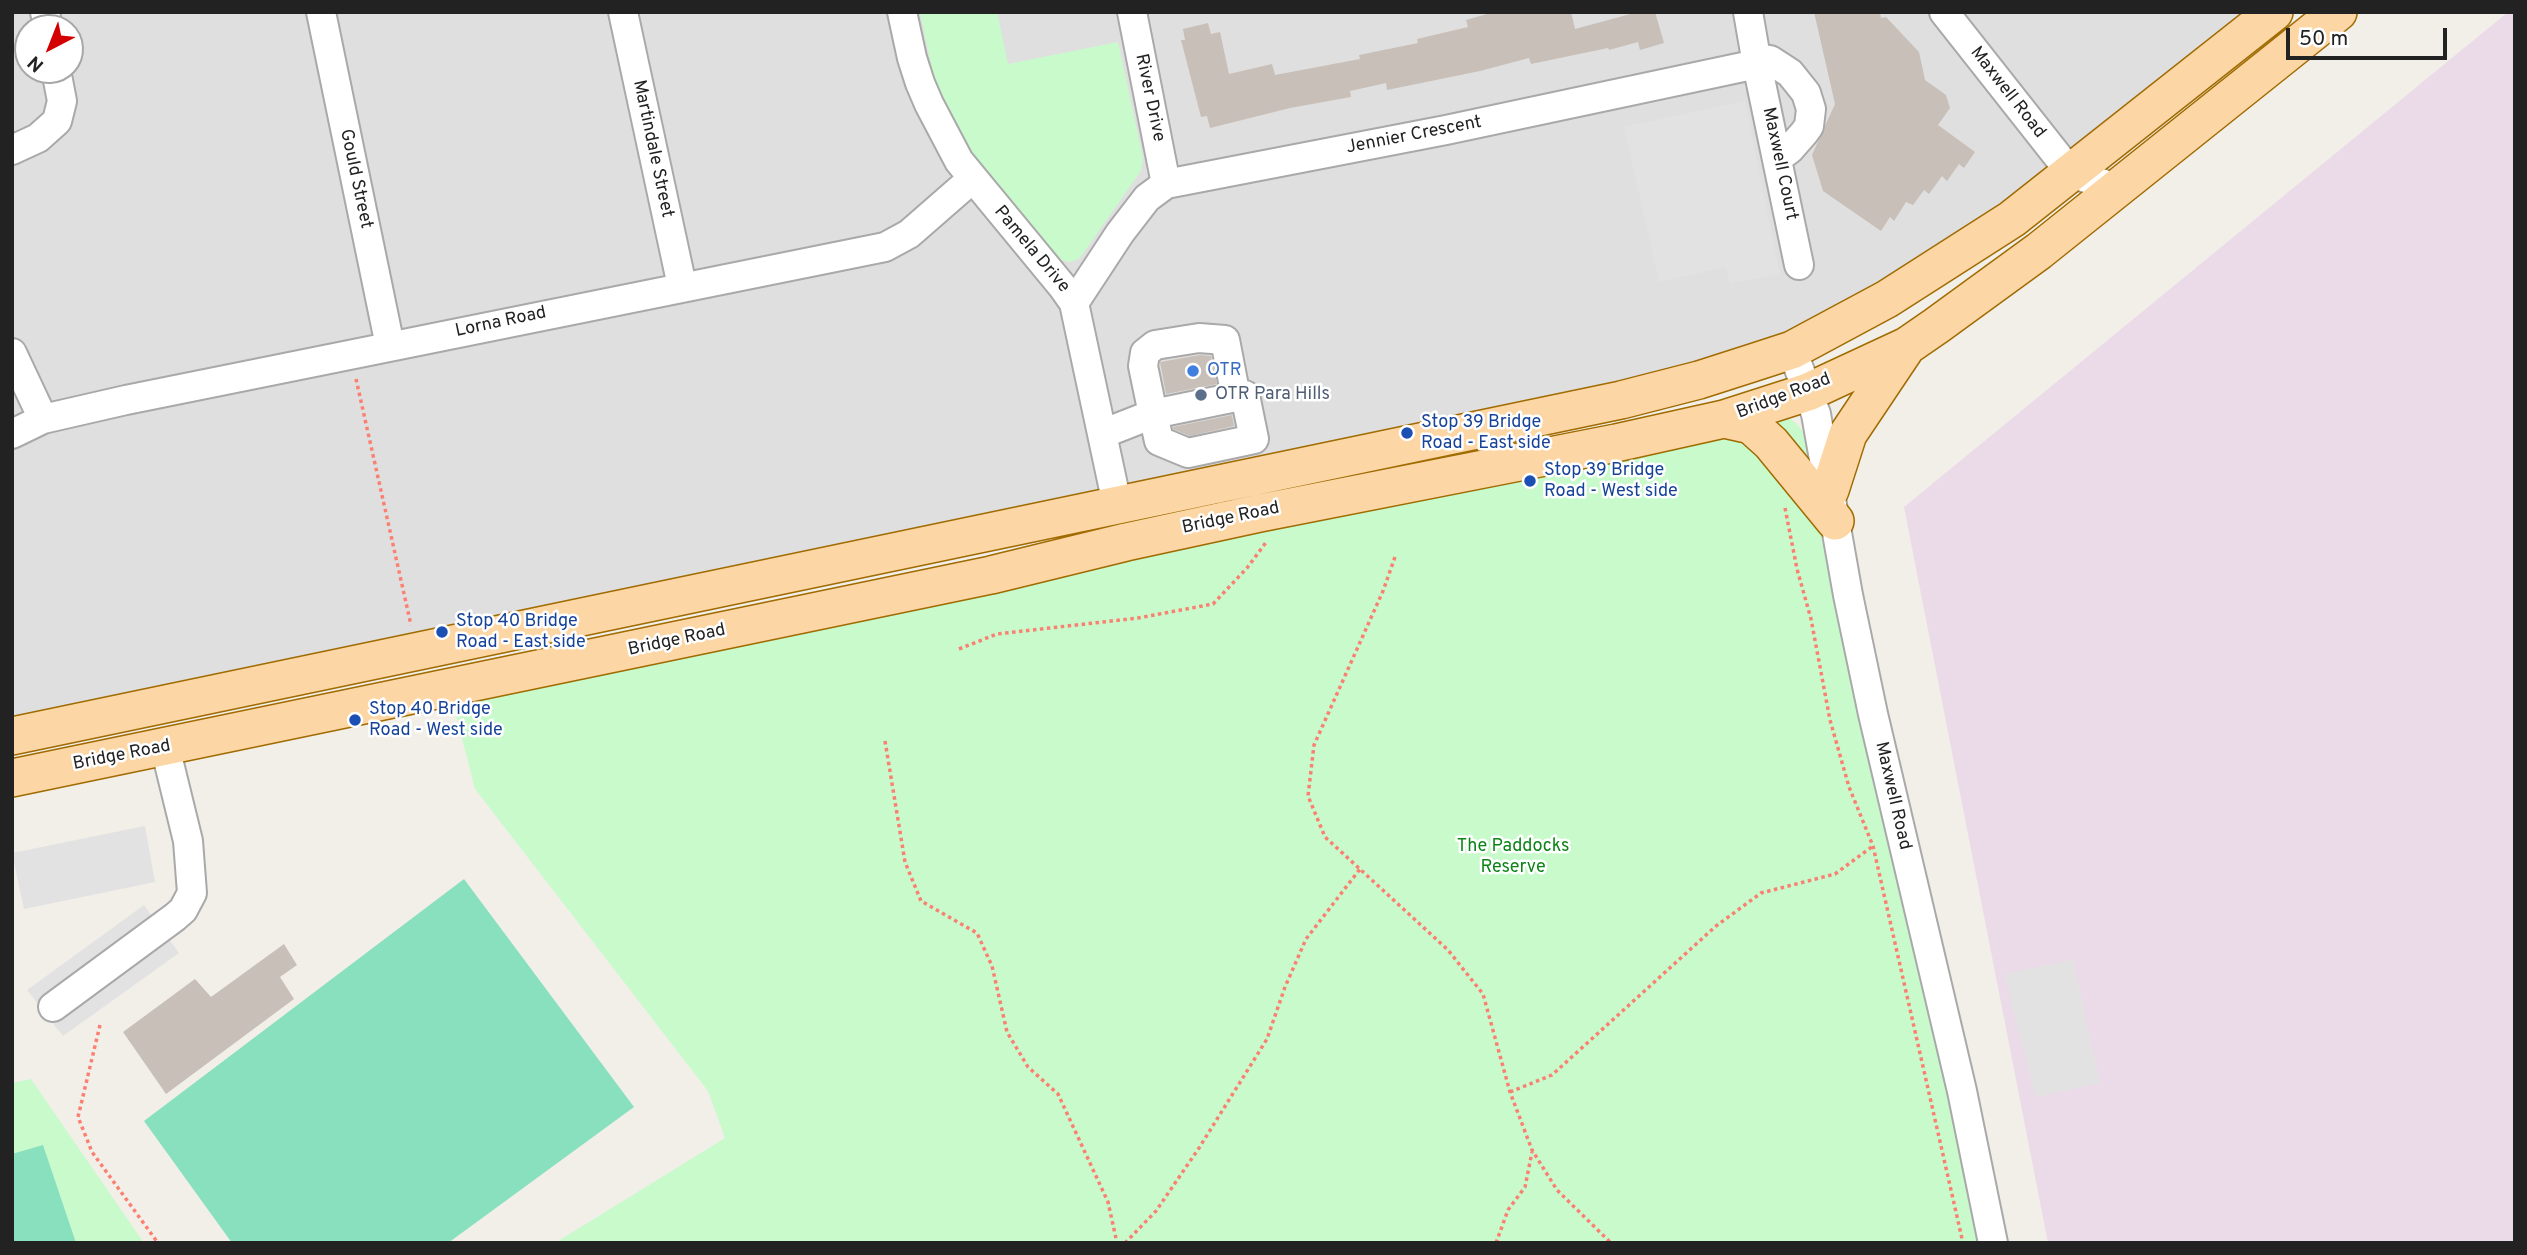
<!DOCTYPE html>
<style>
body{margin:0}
#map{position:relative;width:2527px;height:1255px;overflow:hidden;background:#f2efe9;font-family:Overpass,sans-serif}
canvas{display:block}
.frame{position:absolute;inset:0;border:14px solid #222;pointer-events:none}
.north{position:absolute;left:14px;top:14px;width:70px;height:70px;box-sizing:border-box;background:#fff;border:2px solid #a7a7a7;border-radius:50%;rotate:222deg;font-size:19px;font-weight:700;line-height:28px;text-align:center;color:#222}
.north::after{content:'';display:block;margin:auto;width:24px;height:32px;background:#d40000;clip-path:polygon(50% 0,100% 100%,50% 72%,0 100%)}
.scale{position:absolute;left:2286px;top:28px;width:161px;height:32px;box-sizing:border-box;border:4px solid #222;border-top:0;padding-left:9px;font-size:21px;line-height:24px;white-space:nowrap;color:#222;-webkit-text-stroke:5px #fff;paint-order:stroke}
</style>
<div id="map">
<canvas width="2527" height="1255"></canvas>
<div class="frame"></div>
<div class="north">N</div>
<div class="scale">50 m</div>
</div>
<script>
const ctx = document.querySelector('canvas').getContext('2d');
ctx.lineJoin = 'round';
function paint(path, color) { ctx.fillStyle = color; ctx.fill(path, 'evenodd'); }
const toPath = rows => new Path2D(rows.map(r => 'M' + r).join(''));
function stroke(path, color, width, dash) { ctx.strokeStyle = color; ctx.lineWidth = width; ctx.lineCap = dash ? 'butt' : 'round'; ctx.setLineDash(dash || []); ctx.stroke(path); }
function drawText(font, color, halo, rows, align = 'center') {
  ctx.font = font + ' Overpass,sans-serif'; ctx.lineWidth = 5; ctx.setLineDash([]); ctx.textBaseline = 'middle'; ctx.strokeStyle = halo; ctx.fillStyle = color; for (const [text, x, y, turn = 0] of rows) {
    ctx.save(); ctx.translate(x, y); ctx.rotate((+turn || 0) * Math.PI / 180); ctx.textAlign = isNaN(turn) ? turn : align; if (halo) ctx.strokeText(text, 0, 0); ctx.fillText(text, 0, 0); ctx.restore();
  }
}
paint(toPath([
 [12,12,2274,12,2071,173,1792,350,12,736],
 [28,28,70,28,70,70,28,70]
]), '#e0dfdf');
paint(toPath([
 [2508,12,2515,12,2515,1243,2048,1243,1904,507]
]), '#ebdbe8');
paint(toPath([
 [920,12,997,12,1008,64,1118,42,1143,158,1141,171,1079,259,1070,262,1061,260,967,146,947,114,932,70],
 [1773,406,1797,424,1816,450,1991,1243,555,1243,725,1138,708,1091,475,789,449,688],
 [31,1079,144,1243,12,1243,12,1083]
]), '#c8facc');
paint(toPath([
 [464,879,634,1107,448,1243,232,1243,144,1121],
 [43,1145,76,1243,12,1243,12,1154]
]), '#88e0be');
paint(toPath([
 [1745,101,1780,274,1730,283,1726,267,1659,282,1624,127],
 [145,826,155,882,24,909,12,853],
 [144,905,179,953,63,1036,27,990],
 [2073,960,2100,1083,2036,1097,2004,974]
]), '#e2e2e2');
paint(toPath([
 [1494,12,1571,12,1575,29,1638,12,1655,12,1664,43,1640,50,1638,42,1609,50,1608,48,1531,64,1529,58,1480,71,1387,90,1386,83,1350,91,1351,97,1290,108,1210,128,1207,116,1201,117,1181,40,1185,40,1183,29,1208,23,1211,34,1220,32,1229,74,1272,64,1275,75,1360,59,1359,55,1418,43,1417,39,1468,27,1466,20],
 [1814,12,1880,12,1881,18,1886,17,1919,52,1925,80,1946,95,1950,108,1938,125,1975,152,1964,168,1959,164,1947,181,1942,176,1929,194,1924,190,1913,205,1906,202,1894,221,1890,217,1881,231,1823,191,1812,155,1835,104],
 [1200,355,1211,356,1217,384,1166,394,1160,362],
 [1232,415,1234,426,1190,436,1173,429,1173,427],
 [284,944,297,965,280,977,294,999,166,1094,123,1032,195,979,211,997]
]), '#c7bfb8');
const minor = toPath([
 [45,12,48,28],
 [321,12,390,346],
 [623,12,682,286],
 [902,12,912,58,920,83,929,104,959,161,1062,286,1074,303,1117,504],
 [1132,12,1166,184],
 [1944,12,2071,173,2116,188],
 [1756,58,1770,60,1790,73,1806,93,1811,109,1809,126,1804,133,1790,149,1778,158],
 [1757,64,1799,265],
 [12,150,38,138,57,121,62,101,56,70],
 [1074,303,1120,233,1147,198,1166,184,1446,130,1757,64,1748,12],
 [1792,350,1816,414,1848,595,1873,714,1962,1091,1993,1243],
 [12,353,43,419],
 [12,434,43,419,126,400,885,247,909,234,972,179],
 [1102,434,1153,414,1236,397,1245,395,1254,439,1188,453,1159,441,1153,414,1143,366,1145,353,1155,345,1199,338,1225,340,1236,397],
 [53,1007,175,917,183,910,192,893,188,841,165,747]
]);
const major = toPath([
 [1724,419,1751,425,1771,443,1835,521],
 [1830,490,1848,434,1907,346],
 [12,736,1621,400,1699,380,1752,363,1792,350,1887,299,2012,219,2274,12],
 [12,778,991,575,1126,542,1260,513,1616,443,1724,419,1808,392,1907,346,1936,326,2039,251,2338,12]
]);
stroke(minor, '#a9a9a9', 32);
stroke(major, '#a06b00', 40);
stroke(toPath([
 [356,379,411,625],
 [1785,508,1797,569,1811,619,1830,720,1849,787,1873,846,1963,1243],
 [1395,557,1383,591,1314,745,1308,796,1325,837,1448,950,1483,994,1510,1092,1532,1150,1557,1190,1611,1243],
 [959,649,997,634,1138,618,1213,604,1247,568,1267,541],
 [885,741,905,862,921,901,977,933,992,966,1007,1032,1028,1067,1058,1094,1108,1202,1117,1243],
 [100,1025,78,1117,92,1152,158,1243],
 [1510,1092,1552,1075,1716,926,1761,893,1835,874,1873,846],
 [1125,1243,1156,1211,1199,1148,1267,1039,1285,987,1306,939,1360,869],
 [1496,1243,1508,1210,1525,1187,1532,1152]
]), '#fa8072', 3.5, [3.5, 3.5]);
stroke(minor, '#fff', 28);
stroke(major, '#fcd6a4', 37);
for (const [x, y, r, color] of [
 [1193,371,7,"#3f7fe0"],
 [1201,395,7,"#5c6f8a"],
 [1407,433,7,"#1a4fb4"],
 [1530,481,7,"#1a4fb4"],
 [442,632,7,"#1a4fb4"],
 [355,720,7,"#1a4fb4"]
]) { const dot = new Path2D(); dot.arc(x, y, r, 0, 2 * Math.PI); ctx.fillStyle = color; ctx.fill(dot); stroke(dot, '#fff', 2.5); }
drawText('18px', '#222', '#fff', [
 ["Maxwell Road",2007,93,52],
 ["River Drive",1149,98,78],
 ["Jennier Crescent",1414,136,-11],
 ["Martindale Street",652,149,78],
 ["Maxwell Court",1779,164,78],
 ["Gould Street",355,179,78],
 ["Pamela Drive",1031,250,50],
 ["Lorna Road",501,323,-12],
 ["Bridge Road",1784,397,-21],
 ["Bridge Road",1231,519,-12],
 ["Bridge Road",677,641,-12],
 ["Bridge Road",122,756,-11],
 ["Maxwell Road",1892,796,77]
]);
drawText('18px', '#366cbe', '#fff', [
 ["OTR",1207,371]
], 'left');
drawText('18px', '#4e5e75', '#fff', [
 ["OTR Para Hills",1215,395]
], 'left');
drawText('18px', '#164399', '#fff', [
 ["Stop 39 Bridge",1421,423],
 ["Road - East side",1421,444],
 ["Stop 39 Bridge",1544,471],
 ["Road - West side",1544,492],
 ["Stop 40 Bridge",456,622],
 ["Road - East side",456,643],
 ["Stop 40 Bridge",369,710],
 ["Road - West side",369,731]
], 'left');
drawText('18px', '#0c8416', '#fff', [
 ["The Paddocks",1513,847],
 ["Reserve",1513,868]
]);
</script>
